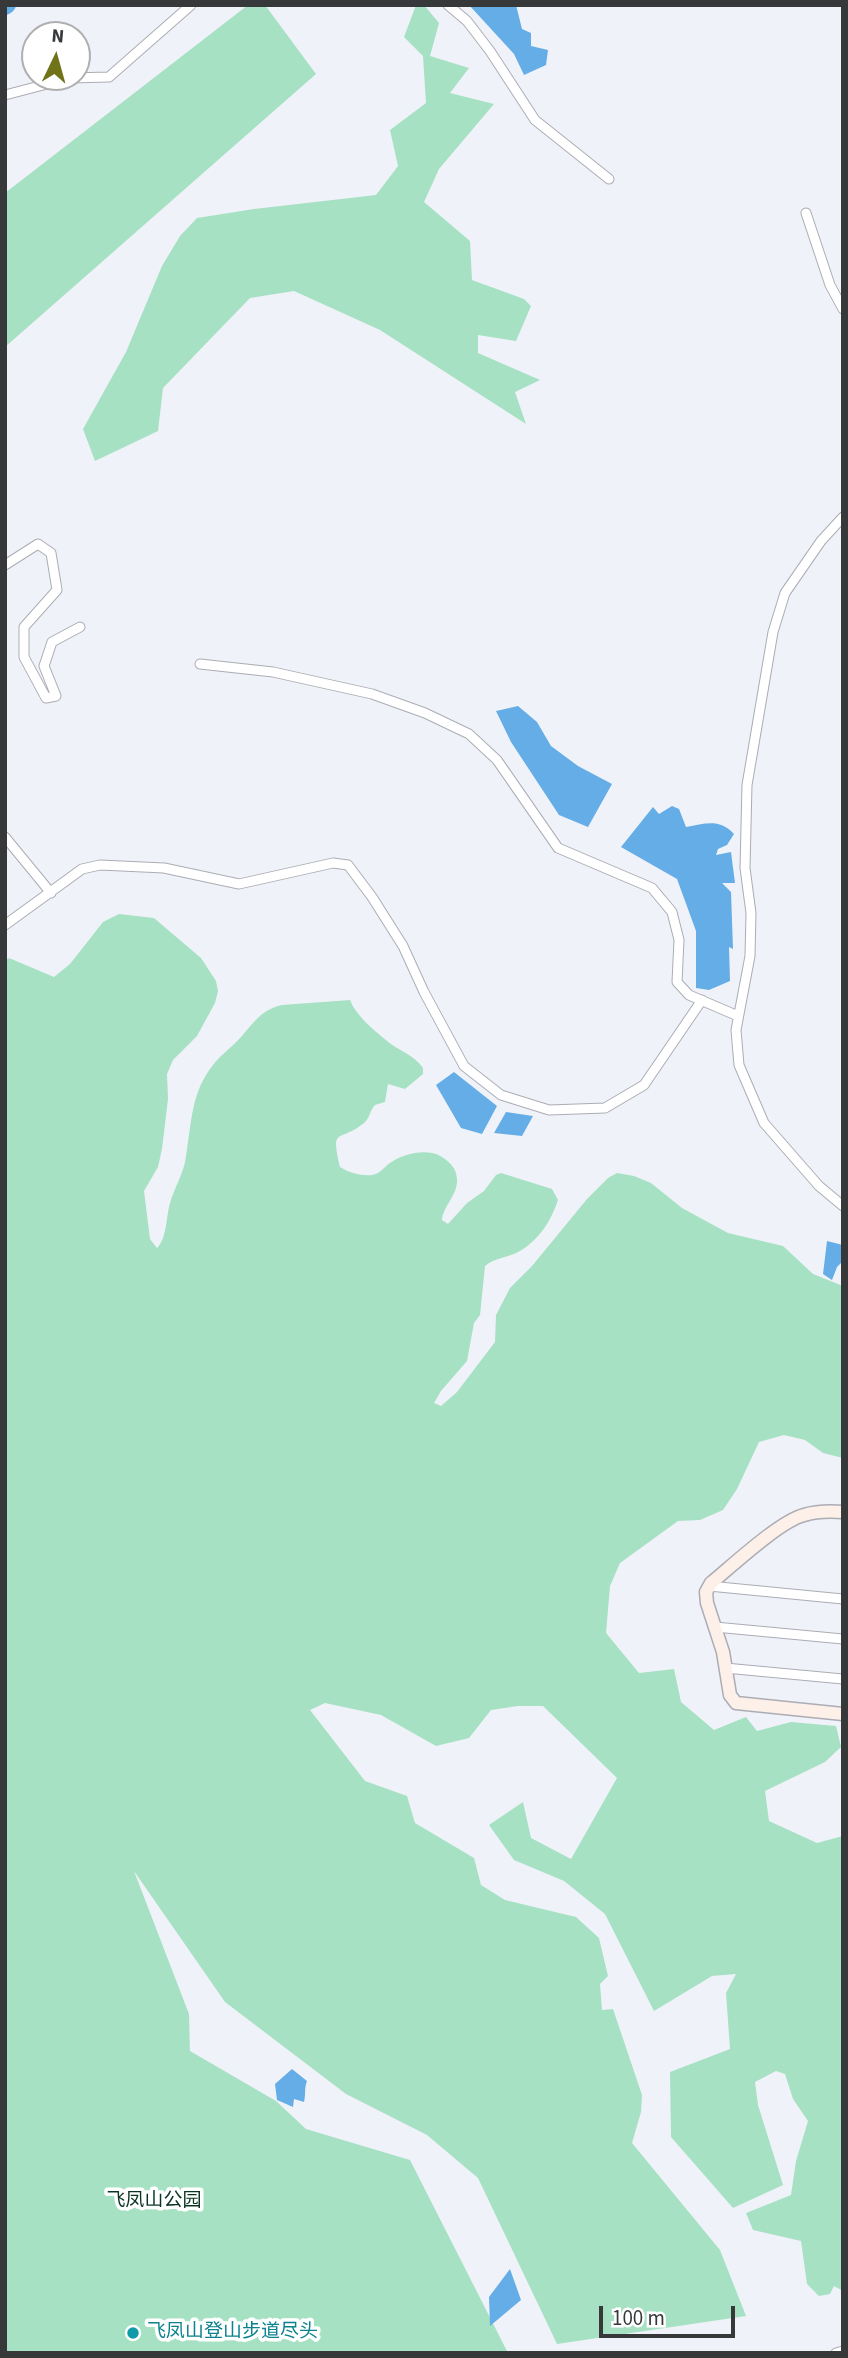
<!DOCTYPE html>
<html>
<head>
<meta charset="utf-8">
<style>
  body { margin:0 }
  #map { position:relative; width:848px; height:2358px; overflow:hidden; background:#f0f2f9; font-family:"Source Sans 3",sans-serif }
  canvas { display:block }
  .frame { position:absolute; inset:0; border:7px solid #37383a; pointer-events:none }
  .north { position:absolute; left:21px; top:21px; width:70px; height:70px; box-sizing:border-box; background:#fff; border:2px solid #afafb0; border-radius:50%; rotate:5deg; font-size:19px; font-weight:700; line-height:28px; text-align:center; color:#37383a }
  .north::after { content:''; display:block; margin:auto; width:24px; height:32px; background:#717319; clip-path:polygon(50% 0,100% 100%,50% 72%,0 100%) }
  .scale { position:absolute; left:599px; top:2306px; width:136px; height:32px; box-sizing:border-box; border:4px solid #37383a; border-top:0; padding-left:9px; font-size:21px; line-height:24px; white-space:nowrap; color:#37383a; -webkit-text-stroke:5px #fff; paint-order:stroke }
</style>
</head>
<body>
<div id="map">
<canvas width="848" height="2358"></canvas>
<div class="frame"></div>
<div class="north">N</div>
<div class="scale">100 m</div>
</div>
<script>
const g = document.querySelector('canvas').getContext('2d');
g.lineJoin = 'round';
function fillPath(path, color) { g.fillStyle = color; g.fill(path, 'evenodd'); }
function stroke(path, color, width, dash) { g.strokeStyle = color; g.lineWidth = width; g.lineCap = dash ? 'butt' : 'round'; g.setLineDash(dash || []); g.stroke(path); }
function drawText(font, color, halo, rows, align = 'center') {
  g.font = font + ' "Source Sans 3","Noto Sans SC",sans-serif'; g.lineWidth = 7; g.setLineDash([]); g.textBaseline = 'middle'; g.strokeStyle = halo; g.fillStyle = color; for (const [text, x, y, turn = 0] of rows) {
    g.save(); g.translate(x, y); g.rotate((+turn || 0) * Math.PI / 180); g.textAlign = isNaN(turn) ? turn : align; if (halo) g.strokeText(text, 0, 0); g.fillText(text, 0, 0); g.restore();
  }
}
fillPath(new Path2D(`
  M248 5H265L316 74 5 347V193Z
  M416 5H424L439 23 430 56 469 68 450 93 494 104 439 169 424 202 470 241 472 280 524 299 531 306 516 341 478 335V353L540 380 515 392 526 424 380 330 294 291 250 298 163 388 158 431 95 461 83 429 126 352 162 266 180 236 197 218 254 209 376 195 398 166 390 130 426 103 423 56 404 37Z
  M119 914 154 918 201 958 216 981 218 991 215 1003 197 1036 173 1060 167 1074 168 1099 162 1149 158 1167 144 1191 150 1239 157 1248C167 1238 166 1217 170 1203 174 1189 182 1176 185 1162 191 1130 190 1096 210 1069 218 1057 231 1048 240 1038 253 1024 260 1010 282 1005L350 1000C356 1016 374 1030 387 1041 399 1051 413 1054 423 1068V1074L405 1089 388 1084 385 1102 375 1105C370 1110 370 1118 364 1123 338 1144 331 1125 340 1167 349 1173 362 1176 372 1175 380 1174 384 1167 390 1163 404 1153 428 1148 442 1157 451 1163 456 1168 457 1179 458 1195 443 1206 442 1220L448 1224 467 1203 484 1191 496 1175 501 1173 552 1189 558 1200C551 1221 539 1240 520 1251 508 1258 496 1257 485 1266L480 1315 474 1323 467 1361 441 1391 434 1403 441 1406 457 1392 495 1342 496 1315 510 1288 532 1266 587 1199 608 1178 617 1173 634 1176 651 1183 682 1208 728 1233 783 1246 813 1274 843 1286V1458L823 1453 805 1440 784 1435 759 1442 737 1489 723 1510 700 1520 678 1521 620 1563 610 1586 606 1633 639 1673 674 1669 681 1702 714 1730 746 1717 757 1731 791 1722 836 1726 841 1747 825 1762 765 1791 769 1821 817 1843 843 1836V2291L834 2286 830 2294 819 2296 807 2284 801 2241 753 2230 746 2213 791 2195 796 2161 808 2121 793 2099 785 2074 776 2071 755 2082 758 2105 783 2185 733 2208 671 2137 670 2072 730 2049 726 1993 736 1974 712 1976 654 2011 605 1914 564 1881 514 1860 489 1825 523 1802 531 1838 571 1859 617 1778 543 1706H518L491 1710 469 1738 436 1746 381 1715 325 1703 310 1710 365 1781 407 1796 415 1823 474 1858 481 1885 505 1900 576 1917 599 1938 608 1976 600 1984 602 2010 613 2009 642 2095 641 2112 632 2143 720 2250 746 2316 557 2344 478 2178 427 2135 346 2094 225 2002 134 1871 189 2014 190 2051 276 2101 306 2129 410 2160 508 2353H5V961L9 958 54 977 70 964 103 922Z`), '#a6e1c3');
fillPath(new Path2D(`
  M469 5H516L522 29 531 33V46L548 50 546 65 524 75 514 54Z
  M518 706 537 722 551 746 578 766 612 784 588 827 559 815 511 742 496 711Z
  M672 806 679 809 686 827C705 824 719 818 734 834L727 845 718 849 716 855 731 852 735 883H722L731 892 733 949 729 947 730 981 709 990 696 988V931L677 879 621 847 653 807 659 814Z
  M454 1072 497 1106 482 1134 461 1128 436 1085Z
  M506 1112 533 1116 522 1136 494 1133Z
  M827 1241 843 1245 842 1262 837 1267 832 1280 823 1274Z
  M292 2069 307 2081C304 2089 306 2094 304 2102L294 2099 293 2107 277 2100 275 2084Z
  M510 2269 521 2300 490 2326 489 2297Z`), '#65ade6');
stroke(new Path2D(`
  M5 7 8 5`), '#65ade6', 16);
const street = new Path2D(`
  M448 5 467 21 490 51 535 120 609 179
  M5 95 70 78 109 77 191 5
  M806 213 830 285 843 309
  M843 517 821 541 785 593 773 632 747 785 745 868 751 913 750 956 736 1030 739 1065 764 1123 819 1186 843 1206
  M5 565 38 544 51 553 57 590 24 627V657L46 698 56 696 44 666 52 642 80 627
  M200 664 273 672 372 694 425 713 469 734 497 760 558 848 652 888 672 912 679 940 677 982 689 995 738 1016
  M5 837 51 893
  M5 925 82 869 100 865 164 868 239 884 333 863 348 865 372 897 403 946 424 992 464 1066 501 1095 549 1110 605 1108 644 1085 702 1000
  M709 1586 843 1599
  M715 1627 843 1639
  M725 1668 843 1679
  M836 2353 843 2351`);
const secondary = new Path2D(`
  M843 1512C830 1511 817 1511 804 1515 780 1521 733 1565 711 1583L706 1592 707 1603 723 1652 730 1695 736 1703 843 1714`);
stroke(street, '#acadb4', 11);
stroke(secondary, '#acadb4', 15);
stroke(street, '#fff', 9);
stroke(secondary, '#fcf0e9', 12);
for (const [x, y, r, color] of [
  [133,2333,7,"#0f9aa8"]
]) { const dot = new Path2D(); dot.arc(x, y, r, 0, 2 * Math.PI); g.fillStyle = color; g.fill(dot); stroke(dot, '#fff', 2.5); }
drawText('19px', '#093423', '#fff', [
  ["飞凤山公园",154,2202]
]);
drawText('19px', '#0d838f', '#fff', [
  ["飞凤山登山步道尽头",147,2333]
], 'left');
</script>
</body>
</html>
